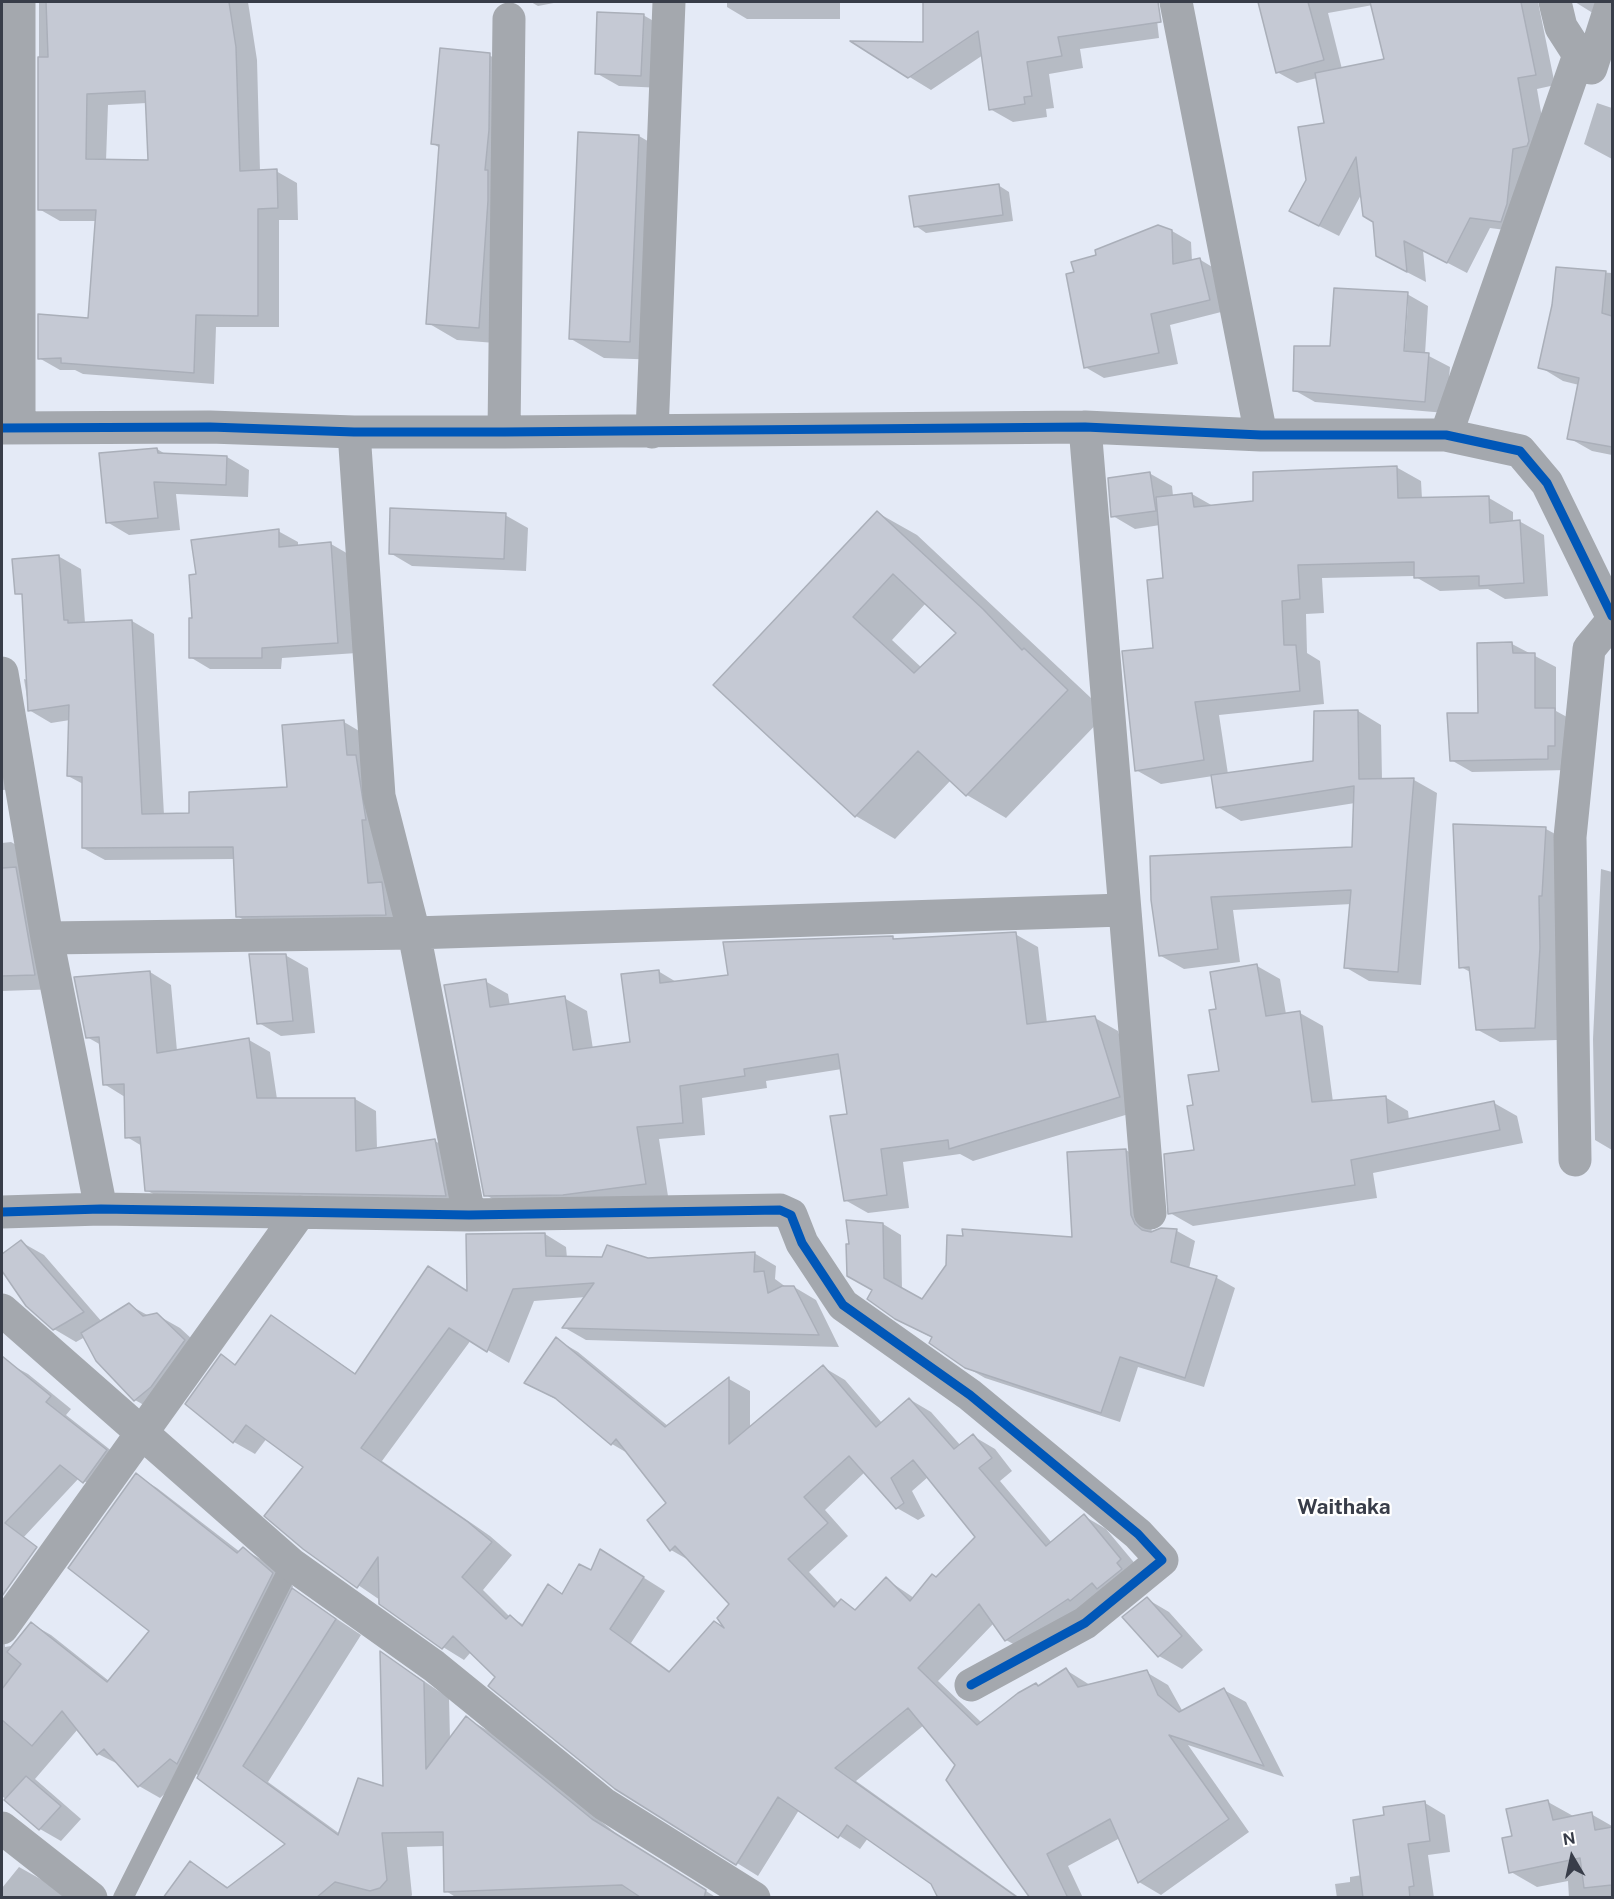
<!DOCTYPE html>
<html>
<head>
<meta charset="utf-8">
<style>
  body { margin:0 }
  #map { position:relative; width:1614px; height:1899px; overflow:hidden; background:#e4eaf6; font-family:"Public Sans",sans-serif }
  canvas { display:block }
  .frame { position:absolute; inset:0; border:3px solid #383d49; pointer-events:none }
  .north { position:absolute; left:1542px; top:1827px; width:60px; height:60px; -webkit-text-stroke:4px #fff; paint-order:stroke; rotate:351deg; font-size:16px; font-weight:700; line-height:24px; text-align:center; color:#383d49 }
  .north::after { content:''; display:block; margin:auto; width:21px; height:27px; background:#383d49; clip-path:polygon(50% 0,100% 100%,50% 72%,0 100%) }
</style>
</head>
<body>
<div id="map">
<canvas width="1614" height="1899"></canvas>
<div class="frame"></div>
<div class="north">N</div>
</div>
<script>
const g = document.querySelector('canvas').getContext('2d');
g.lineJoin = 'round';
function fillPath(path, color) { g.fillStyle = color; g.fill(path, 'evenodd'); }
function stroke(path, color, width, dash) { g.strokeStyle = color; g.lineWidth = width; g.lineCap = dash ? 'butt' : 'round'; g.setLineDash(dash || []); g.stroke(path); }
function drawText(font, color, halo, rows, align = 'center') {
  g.font = font + ' "Public Sans",sans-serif'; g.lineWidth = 4.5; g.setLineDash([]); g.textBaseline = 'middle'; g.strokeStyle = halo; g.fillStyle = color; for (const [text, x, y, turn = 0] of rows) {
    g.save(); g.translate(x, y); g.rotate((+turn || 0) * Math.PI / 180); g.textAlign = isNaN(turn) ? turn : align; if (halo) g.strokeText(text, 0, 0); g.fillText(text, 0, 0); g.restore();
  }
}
fillPath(new Path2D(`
  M2 2H26L21 372H2Z
  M39 2H248L257 60 260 171H276L297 183 298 220H279V327H216L214 384 83 374 75 370H60L39 358 89 319 97 221H60L39 209ZM147 103 150 162 106 161 108 105Z
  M531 2H559L538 6Z
  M727 2H840V19H747L727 7Z
  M924 2H1155L1159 38 1080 49 1083 68 1049 74 1054 108 1046 109 1047 117 1013 122 990 109 983 55 931 90 908 76 925 43Z
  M1259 2H1538L1555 85 1537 89 1548 152 1521 232 1490 228 1467 273 1423 250 1426 282 1397 267 1362 193 1339 236 1311 222 1308 180 1326 124 1317 78 1297 83 1277 72ZM1373 5 1386 60 1342 69 1328 13Z
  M1575 2H1612L1596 15Z
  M643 15 666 28 663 88 619 86 596 73Z
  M489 55 518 72 508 344 457 340 428 323 440 148 432 143Z
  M1597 103 1612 108V159L1584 144Z
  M579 133 639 136 672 155 663 360 604 358 571 339Z
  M998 185 1009 192 1013 221 926 233 916 226Z
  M1172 231 1191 242 1192 261 1199 259 1219 271 1229 310 1170 325 1178 364 1104 378 1085 367 1076 273 1098 256Z
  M1558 269 1612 273V455L1592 451 1569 438 1579 385 1563 381 1540 367 1554 305Z
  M1407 294 1428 306 1425 354 1450 367 1446 413 1315 402 1294 390 1331 347ZM1405 302H1408L1404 359H1401Z
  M157 449 167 455 227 457 249 470 248 497 176 494 180 530 129 535 107 522Z
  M1396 467 1421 481 1422 499 1489 498 1513 512V522L1519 521 1544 535 1548 596 1505 599 1488 589 1440 591 1414 576 1322 578 1324 613 1306 614 1307 653 1320 661 1324 704 1219 715 1228 774 1314 762 1358 711 1381 725 1382 780H1414L1437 793 1421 985 1369 981 1345 967 1352 904 1233 910 1240 962 1184 969 1161 956 1153 899 1354 848 1355 803 1241 821 1218 807 1213 776 1161 784 1136 770 1164 580 1160 525 1135 529 1113 516 1149 473 1172 486 1173 496 1192 494 1213 506 1255 503Z
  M878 513 917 535 1107 713 1006 818 967 795 951 780 895 839 856 816 715 685ZM926 603 958 633 922 668 892 640Z
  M505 515 528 528 526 571 412 566 390 553Z
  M278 531 298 542V547L331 544 350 555 357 653 282 658 281 669H210L190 657 197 576Z
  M58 556 81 569 85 623 132 621 154 634 164 815 190 814 288 789 344 722 366 735 408 927 260 929 237 916 235 859 105 860 83 848V784L68 776 70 720 51 723 29 710 24 679 28 680Z
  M1512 644 1556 667V711L1576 722 1569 770 1472 772 1451 760 1480 715Z
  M2 686 25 789 2 790Z
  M1546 829 1568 841 1557 1040 1500 1042 1478 1030 1472 973 1461 967Z
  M11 842 36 856 60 989 2 991V843Z
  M1601 869 1612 872V1150L1595 1140 1593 1039Z
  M1015 934 1038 947 1047 1023 1095 1018 1118 1031 1142 1110 973 1161 960 1154 903 1162 909 1208 868 1213 845 1200 849 1115 842 1069 766 1081 767 1088 702 1098 705 1135 659 1139 668 1196 508 1208 486 1195 485 981 508 994 510 1006 564 998 587 1011 593 1049 631 1044 658 971 678 983 730 976 892 938 896 940Z
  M285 955 308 968 315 1033 281 1036 259 1023Z
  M1257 966 1280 979 1286 1014 1300 1013 1323 1026 1333 1102 1385 1097 1408 1111 1409 1120 1494 1103 1517 1116 1523 1143 1373 1173 1377 1198 1193 1226 1170 1213 1195 1151V1106L1221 1072 1217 1010Z
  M150 972 171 985 177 1051 249 1040 270 1052 277 1099H355L376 1111 377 1149 435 1141 456 1153 467 1207 168 1202 146 1190 142 1146 127 1137 125 1097 104 1084 101 1045 87 1037Z
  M1126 1150 1144 1161 1152 1233 1161 1230 1177 1231 1195 1241 1189 1269 1217 1278 1235 1288 1204 1387 1138 1367 1120 1422 985 1378 966 1367 933 1338 915 1329 874 1290 883 1224 901 1235 902 1289 923 1301 1073 1239Z
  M545 1234 566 1247 567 1258 648 1259 754 1253 776 1266 775 1279 786 1287H794L816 1300 839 1347 586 1340 565 1328 586 1297 534 1301 509 1363 471 1340 382 1461 490 1536 512 1555 483 1590 510 1617 524 1625 548 1586 563 1594 591 1572 622 1564 665 1591 631 1643 671 1672 729 1632 731 1604 692 1562 671 1550 668 1503 629 1454 612 1444 561 1402 526 1383 556 1339 578 1352 668 1426 729 1379 750 1391V1429L823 1367 845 1380 882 1423 909 1399 931 1412 961 1446 973 1436 995 1449 1012 1471 1000 1481 1052 1543 1084 1516 1106 1529 1142 1572 1028 1652 1006 1640 994 1623 938 1681 982 1723 1036 1684 1040 1687 1066 1670 1090 1685 1146 1672 1168 1685 1183 1712 1224 1690 1246 1702 1284 1777 1188 1745 1249 1832 1161 1895 1139 1882 1120 1838 1068 1866 1083 1898H1032L957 1765 924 1725 856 1781 1020 1898H940L932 1883 868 1838 860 1849 799 1810 758 1876 737 1863 471 1652 464 1660 443 1647 380 1600 304 1548 306 1466 267 1438 255 1454 234 1442 236 1366 272 1317 356 1374 429 1268 469 1292ZM865 1472 897 1508 918 1520 925 1516 912 1491 928 1477 977 1537 914 1598 886 1579 856 1610 841 1601 839 1604 809 1572 848 1536 825 1510Z
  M21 1242 44 1255 102 1322 129 1305 149 1316 157 1315 180 1328 207 1353 158 1413 135 1400 97 1360 85 1337 76 1342 54 1329 27 1305 2 1269V1256Z
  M2 1362H6L28 1374 71 1409 66 1415 127 1463 105 1493 79 1478 22 1539 2 1527Z
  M136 1475 157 1488 240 1552 243 1549 264 1561 293 1586 292 1589 361 1635 268 1782 340 1834 385 1789 382 1653 449 1698 450 1739 466 1718 492 1733 618 1835 717 1898H457L446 1891 445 1846 407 1847 412 1895 410 1898H176L191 1863 229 1888 287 1844 191 1770 160 1798 139 1786 120 1765 98 1754 78 1729 35 1779 81 1819 61 1841 40 1829 2 1796V1598L12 1604 4 1638 5 1647 11 1646 30 1623 51 1635 109 1681 151 1631Z
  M1147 1599 1169 1612 1203 1650 1182 1669 1159 1656 1124 1617Z
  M1548 1802 1575 1817 1591 1814 1612 1826V1898H1569L1568 1881 1537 1887 1511 1872 1513 1837Z
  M1425 1803 1445 1815 1450 1852 1428 1855 1434 1898H1337L1335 1884 1350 1882V1877L1362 1875 1386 1817Z
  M19 1867 44 1881 65 1898H2V1888Z`), '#0003');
const building = new Path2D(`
  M46 2H229L236 47 240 171 277 169 278 208 258 209V316L196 315 194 373 61 363V358L38 359V314L88 318 96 210H38V57H48ZM145 91 148 160 86 159 87 94Z
  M923 2H1158L1161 22 1058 37 1062 56 1027 62 1032 96 1024 97 1025 104 989 110 978 31 908 78 850 41 923 42Z
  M1258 2H1308L1324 60 1276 73Z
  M1370 2H1521L1536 75 1518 78 1529 141 1527 146 1513 149 1507 204 1501 222 1470 218 1447 263 1404 241 1407 272 1376 256 1373 222 1363 216 1356 157 1319 226 1289 211 1306 180 1298 127 1324 123 1315 73 1384 59Z
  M597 12 644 14 641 76 595 74Z
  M440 48 490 53 489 130 485 170H488V201L479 328 426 324 439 145 431 144Z
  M578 132 639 135 630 342 569 339Z
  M999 184 1003 215 914 227 909 196Z
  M1158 225 1172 230 1173 264 1200 258 1210 300 1151 314 1159 353 1084 368 1066 274 1074 272 1071 262 1096 255 1095 250Z
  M1556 267 1606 271 1602 313 1612 316V447L1567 439 1579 378 1538 368 1552 305Z
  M1334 288 1408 292 1404 351 1429 353 1425 402 1293 391 1294 346H1330Z
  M157 448 158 453 227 456 226 485 154 482 158 518 106 523 99 453Z
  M1397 466 1398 498 1489 496 1490 523 1520 520 1524 583 1479 586V576L1414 578V562L1298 565 1300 599 1282 601 1284 645H1296L1300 691 1195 702 1204 760 1135 771 1122 651 1153 648 1147 580 1163 578 1156 497 1192 493 1194 507 1253 501V472Z
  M1150 472 1156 511 1111 517 1108 478Z
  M390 508 506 513 504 559 389 554Z
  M877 511 983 609 1022 650 1024 648 1068 690 966 796 918 751 855 817 713 685ZM893 574 956 633 914 673 853 617Z
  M279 529V547L331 542 338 643 262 648V658H189V618H192L189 575 196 574 191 540Z
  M59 555 64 620H68V623L132 620 142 814 189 813V792L287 787 282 725 344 720 347 755H356L366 820H362L368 883 382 882 386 915 236 917 233 847 82 848V777L67 776 69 705 28 711 22 594H15L12 559Z
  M1512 642 1513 653H1535V708H1555V746H1548V759L1450 761 1447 713H1478L1477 643Z
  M1358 710 1359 779 1414 778 1398 972 1344 968 1351 890 1211 897 1218 949 1159 956 1151 900 1150 856 1352 847 1354 786 1216 808 1211 775 1313 761 1314 711Z
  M1453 824 1546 827 1542 896H1539L1540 948 1535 1028 1476 1030 1469 967 1459 968Z
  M16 867 35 975 2 976V868Z
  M1016 932 1027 1024 1095 1016 1120 1097 949 1149 948 1140 881 1149 887 1195 844 1201 830 1116 847 1114 838 1054 744 1069 745 1076 680 1086 683 1123 637 1127 646 1184 563 1195 484 1196 444 985 486 979 490 1007 565 996 573 1050 630 1042 621 974 659 970 660 983 728 975 723 942 893 936V939Z
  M249 954H286L293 1021 257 1024Z
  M1257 964 1266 1016 1300 1011 1312 1102 1386 1096 1388 1123 1494 1101 1500 1130 1351 1160 1355 1185 1168 1214 1164 1154 1194 1150 1187 1106 1193 1105 1188 1075 1219 1071 1209 1010 1216 1009 1210 972Z
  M150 971 157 1053 249 1038 257 1098H355L356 1151 435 1139 446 1196 145 1191 140 1137 125 1138 124 1084 103 1085 99 1037 86 1038 74 977Z
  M1126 1149 1131 1215 1135 1224 1142 1230 1151 1232 1161 1228 1177 1229 1171 1262 1217 1276 1185 1378 1120 1357 1101 1413 965 1368 929 1343 932 1337 895 1319 867 1299 872 1290 847 1276 846 1244H849L846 1220 883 1223 884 1278 922 1299 946 1265 947 1235 963 1236 962 1229 1072 1237 1067 1152Z
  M545 1233 546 1256 602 1257 607 1245 648 1258 755 1252 754 1272 764 1271 768 1293 782 1286H794L819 1335 562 1328 594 1283 513 1289 487 1352 449 1328 361 1448 468 1522 492 1542 462 1577 506 1619 510 1615 522 1626 548 1584 562 1594 579 1564 591 1570 600 1549 644 1577 610 1629 669 1672 714 1621 724 1628 717 1618 729 1604 675 1546 670 1551 647 1520 666 1503 616 1439 611 1445 555 1398 524 1383 556 1337 665 1427 729 1377V1444L823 1365 876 1427 909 1398 954 1449 973 1434 992 1458 979 1468 1046 1546 1084 1514 1121 1559 1117 1563 1122 1569 1097 1589 1092 1583 1070 1601 1068 1599 1005 1641 979 1604 918 1668 977 1725 1018 1693 1036 1683 1038 1686 1066 1668 1078 1687 1147 1670 1158 1695 1179 1712 1224 1688 1264 1766 1169 1735 1229 1819 1138 1883 1110 1819 1047 1854 1068 1898H1030L946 1780 955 1765 908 1708 835 1768 1018 1898H938L931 1884 847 1825 838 1838 778 1797 736 1865 615 1789 488 1686 495 1677 453 1636 442 1649 379 1604 378 1557 357 1588 303 1549 264 1516 303 1467 246 1425 233 1443 185 1404 221 1354 235 1365 271 1315 355 1374 428 1266 467 1291 466 1234ZM849 1456 896 1509 904 1503 891 1478 913 1460 975 1537 936 1577 932 1574 910 1601 886 1577 855 1610 841 1599 834 1607 788 1559 828 1523 804 1497Z
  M21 1240 84 1312 53 1330 26 1306 2 1271V1254Z
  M129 1303 143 1316 157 1313 185 1340 151 1387 134 1401 96 1361 81 1333Z
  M2 1356 51 1396 46 1402 107 1450 83 1483 60 1465 5 1523 37 1547 2 1596Z
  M136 1473 237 1553 243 1547 273 1573 177 1764 170 1759 138 1787 104 1749 97 1755 62 1711 32 1746 2 1720V1689L21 1664 7 1652 31 1622 107 1682 149 1631 68 1568Z
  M292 1588 336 1619 243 1766 338 1835 358 1778 383 1786 380 1651 424 1682 426 1769 466 1716 592 1819 706 1890 704 1898 640 1897 622 1885 444 1892 443 1832 382 1833 387 1880 380 1888 370 1891 335 1882 316 1898H163L190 1861 227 1888 285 1844 197 1778Z
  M1147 1597 1182 1636 1158 1657 1122 1617Z
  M26 1776 61 1806 39 1830 4 1800Z
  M1548 1800 1553 1820 1592 1812 1595 1830 1612 1827V1885L1584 1888 1580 1858 1509 1873 1502 1838 1512 1836 1506 1809Z
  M1425 1801 1430 1841 1408 1844 1414 1886 1409 1887 1410 1898H1363L1353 1820 1384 1815 1383 1807Z`);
fillPath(building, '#c5c9d4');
stroke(building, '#aaafb9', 1.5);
stroke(new Path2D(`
  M123 1898 291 1564`), '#a4a8ae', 20);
stroke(new Path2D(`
  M1176 2 1261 435
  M1591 68 1612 2
  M19 427V2
  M1085 427 1150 1213
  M2 428 210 427 354 432H504L1085 427 1261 435H1446L1520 451 1547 483 1612 616
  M354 432 379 796 414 933 469 1215
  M504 432 509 19
  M652 432 669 2
  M1446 435 1579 55 1561 27 1555 2
  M2 673 47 938 414 933 1123 910
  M47 938 101 1209
  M1575 1160 1570 837 1589 649 1612 621
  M2 1212 101 1209 469 1215 780 1210 791 1215 802 1243 843 1305 970 1395 1138 1534 1162 1560 1085 1623 971 1685
  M2 1310 291 1564 434 1666 604 1804 754 1898
  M2 1628 300 1212
  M2 1828 91 1898`), '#a4a8ae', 33);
stroke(new Path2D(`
  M2 428 210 427 354 432H504L1085 427 1261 435H1446L1520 451 1547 483 1612 616
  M2 1212 101 1209 469 1215 780 1210 791 1215 802 1243 843 1305 970 1395 1138 1534 1162 1560 1085 1623 971 1685`), '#0057b8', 9);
drawText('bold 21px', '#383d49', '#fff', [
  ["Waithaka",1344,1508]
]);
</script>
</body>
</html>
